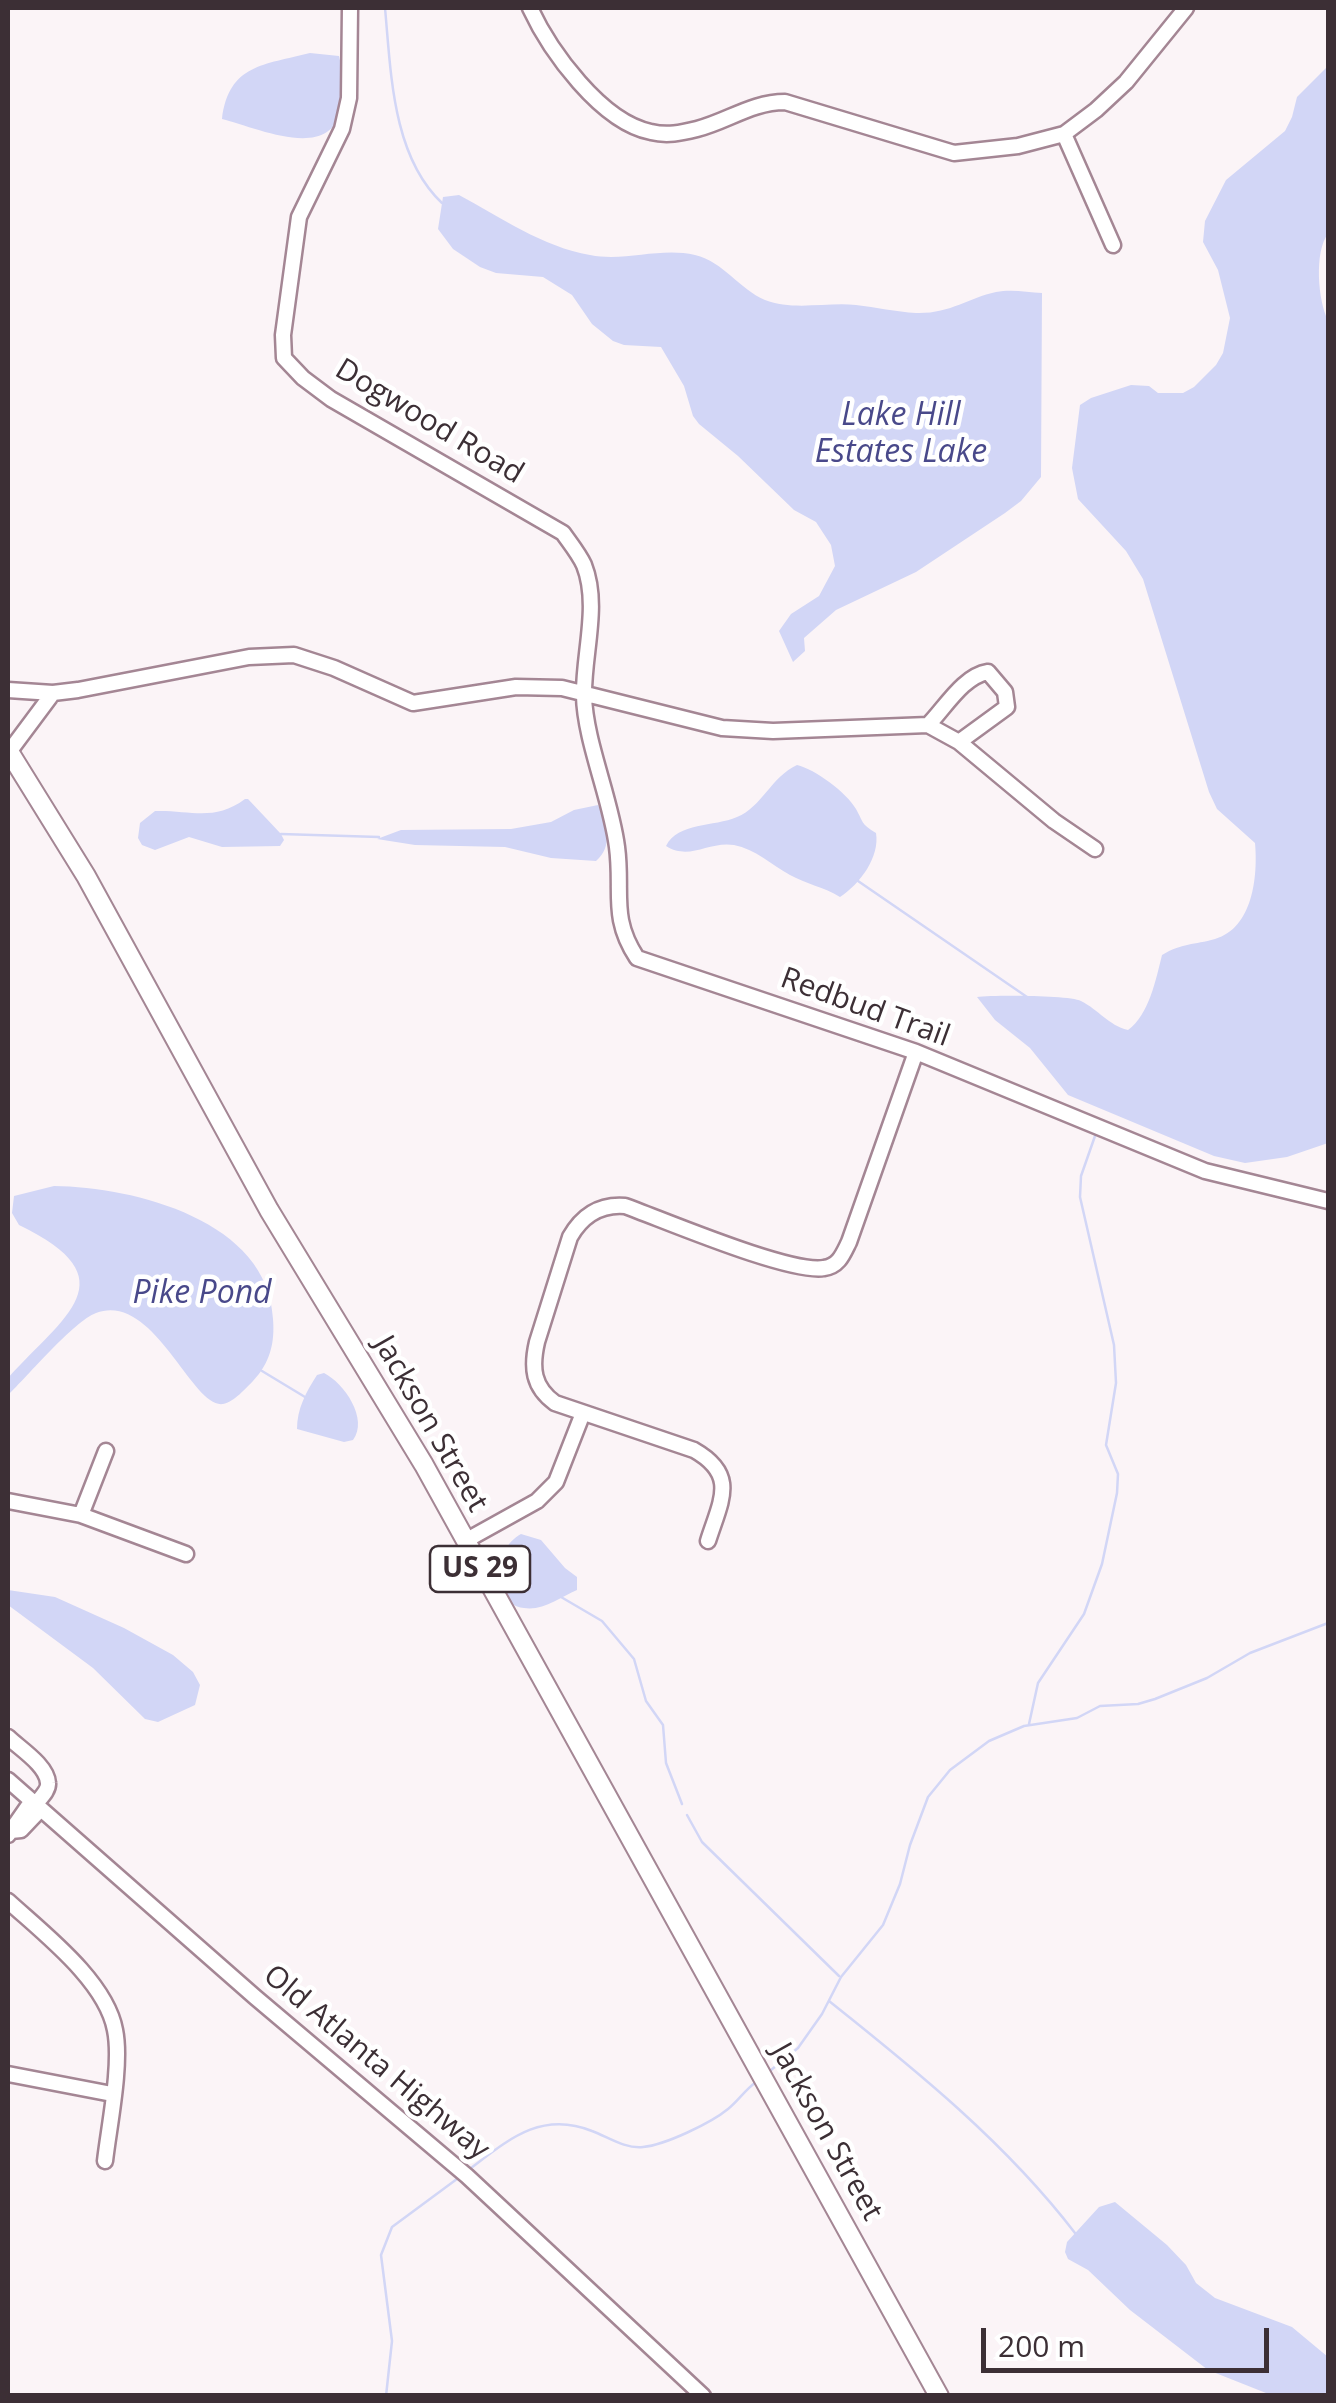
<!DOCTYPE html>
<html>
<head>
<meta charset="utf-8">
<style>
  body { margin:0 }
  #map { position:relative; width:1336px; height:2403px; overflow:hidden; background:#fbf4f7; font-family:"Open Sans",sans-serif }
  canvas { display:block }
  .frame { position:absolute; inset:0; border:10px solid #3c2f35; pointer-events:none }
  .scale { position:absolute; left:981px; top:2328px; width:288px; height:45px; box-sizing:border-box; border:5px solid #3c2f35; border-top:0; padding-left:12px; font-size:30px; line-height:35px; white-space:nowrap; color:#3c2f35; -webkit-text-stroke:8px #fff; paint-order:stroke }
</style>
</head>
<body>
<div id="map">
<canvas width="1336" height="2403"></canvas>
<div class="frame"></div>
<div class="scale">200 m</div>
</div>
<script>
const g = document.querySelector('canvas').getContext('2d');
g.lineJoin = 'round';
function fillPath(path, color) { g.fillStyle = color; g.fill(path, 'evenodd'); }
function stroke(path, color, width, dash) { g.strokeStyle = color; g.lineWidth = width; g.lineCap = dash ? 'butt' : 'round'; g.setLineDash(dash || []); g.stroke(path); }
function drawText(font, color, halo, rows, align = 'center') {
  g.font = font + ' "Open Sans",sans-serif'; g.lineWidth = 9; g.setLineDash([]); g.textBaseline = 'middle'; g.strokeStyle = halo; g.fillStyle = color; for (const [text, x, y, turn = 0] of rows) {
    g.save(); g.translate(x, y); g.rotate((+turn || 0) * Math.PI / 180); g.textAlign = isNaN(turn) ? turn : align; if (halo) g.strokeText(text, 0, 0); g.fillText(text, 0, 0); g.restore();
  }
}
fillPath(new Path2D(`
  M310 53 339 56C344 77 345 90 340 111 329 162 255 127 222 119 229 64 264 65 310 53Z
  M1328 66V234C1314 251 1318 302 1328 320V1143L1287 1157 1245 1163 1214 1156 1068 1095 1030 1048 995 1020 977 997C993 995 1069 995 1081 1001 1099 1010 1108 1025 1128 1030 1149 1015 1156 979 1162 955 1182 943 1194 945 1215 939 1253 928 1258 876 1255 843L1217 809 1209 792 1143 579 1126 551 1078 499 1072 468 1080 405 1091 398 1131 385 1149 386 1158 393H1183L1194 387 1216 365 1223 353 1230 318 1218 270 1203 242 1205 221 1226 180 1285 131 1292 117 1297 97Z
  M459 195C500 217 543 247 590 255 625 262 660 247 695 255 724 262 739 289 765 300 793 311 827 302 856 305 876 307 896 312 916 313 950 314 968 298 996 292 1011 289 1027 292 1042 293L1041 477 1021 501 1005 513 916 572 836 610 804 638 805 651 793 662 779 631 791 614 819 596 835 566 831 545 816 522 794 510 738 456 699 424 693 416 684 386 661 347 624 345 613 341 592 324 572 295 543 277 496 273 480 267 453 249 438 229 443 197Z
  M797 765C815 769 847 793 856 809 864 823 860 823 876 833 880 857 860 884 840 897 824 887 806 884 790 875 772 865 755 849 734 845 708 841 690 861 666 846 678 822 714 827 737 817 762 807 771 777 797 765Z
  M245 799H248L281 834 284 840 280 846 222 847 189 837 155 850 142 845 138 838 140 823 155 811C191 810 214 822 245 799Z
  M598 805C608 823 613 847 596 861L551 858 505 847 415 845 377 839 401 830 511 829 551 822 574 810Z
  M54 1186C135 1187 269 1221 273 1319 275 1343 270 1363 253 1381 246 1388 234 1402 223 1404 192 1409 154 1291 96 1313 74 1321 27 1377 8 1395V1378C64 1316 131 1279 19 1225L12 1213 14 1196Z
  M324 1373C344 1383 369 1419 353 1440L344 1442 297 1429C297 1409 306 1392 317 1375Z
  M521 1534 541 1540 565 1568 577 1577V1590C561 1597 543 1611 524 1608 486 1603 493 1549 521 1534Z
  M8 1590 55 1597 124 1628 173 1655 193 1672 200 1685 195 1705 158 1722 145 1719 93 1668 8 1605Z
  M1115 2202 1167 2245 1186 2265 1196 2283 1215 2298 1292 2327 1328 2357V2395H1271L1208 2370 1130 2310 1088 2270 1068 2259 1065 2252 1067 2242 1099 2207Z`), '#d2d6f6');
stroke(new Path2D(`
  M385 8C391 72 392 156 442 203
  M281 834 379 837
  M858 881 1027 997
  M262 1371 305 1397
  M561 1597 602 1621 634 1659 646 1701 663 1725 666 1763 682 1804
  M1029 1724 1038 1683 1084 1614 1102 1564 1117 1493 1118 1474 1106 1445 1116 1383 1114 1345 1080 1197 1081 1176 1095 1136
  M687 1815 702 1842 839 1976
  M829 2001C917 2071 1006 2143 1075 2233
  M771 2070 798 2048 822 2014 841 1977 883 1925 900 1884 910 1845 928 1797 950 1770 989 1741 1024 1726 1077 1718 1100 1706 1138 1704 1155 1699 1207 1678 1250 1653 1328 1623
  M467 2171C507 2141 540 2110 592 2131 608 2137 625 2149 643 2147 665 2145 711 2123 728 2109 738 2101 745 2090 756 2082
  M386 2396 392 2341 381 2255 392 2227 461 2176`), '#d2d6f6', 2.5);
const minor = new Path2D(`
  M350 8 349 98 342 129 299 217 283 335 284 358 303 378 331 399 563 533C570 543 579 554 584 565 600 605 583 655 584 696 585 741 611 799 617 847 623 892 610 917 637 958L916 1052 1205 1171 1328 1201
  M530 8C550 51 601 122 651 132 667 136 681 133 697 129 728 121 752 102 785 102L954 153 1018 146 1064 134 1096 110 1126 82 1186 8
  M1064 134 1113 245
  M8 690 53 693 78 690 249 657 294 655 334 668 413 703 516 687 562 688 722 728 773 731 928 725 959 742 1054 821 1095 849
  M928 725C945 708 963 676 988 672L1005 692 1007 707 959 742
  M9 752 53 693
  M8 1501 81 1515 186 1554
  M81 1515 106 1451
  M465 1541 537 1501 556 1482 583 1413
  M708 1541C721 1500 738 1475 694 1450L555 1403C533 1387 531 1368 537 1342L570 1237C582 1216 600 1204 625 1206 664 1220 790 1274 824 1268 839 1266 843 1254 849 1242L916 1052
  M8 1737C19 1748 47 1765 48 1783 49 1791 39 1799 35 1805
  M8 1780 255 1997 467 2176 703 2396
  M11 1831 21 1830 40 1810
  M8 1835 31 1802
  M8 1901C43 1933 106 1981 115 2030 122 2064 109 2126 105 2161
  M8 2074 112 2094`);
const major = new Path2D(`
  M8 750 86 876 269 1210 424 1465 939 2396`);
stroke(minor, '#a48694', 19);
stroke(major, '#a48694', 22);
stroke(minor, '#fff', 14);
stroke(major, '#fff', 18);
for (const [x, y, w] of [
  [480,1569,100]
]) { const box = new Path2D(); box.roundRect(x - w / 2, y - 23, w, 46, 8); g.fillStyle = '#fff'; g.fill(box); stroke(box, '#3c2f35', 2.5); }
drawText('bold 28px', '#3c2f35', null, [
  ["US 29",480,1569]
]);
drawText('30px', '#3c2f35', '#fff', [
  ["Dogwood Road",429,422,31],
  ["Redbud Trail",865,1008,20],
  ["Jackson Street",430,1424,60],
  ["Old Atlanta Highway",376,2063,40],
  ["Jackson Street",826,2132,61]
]);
drawText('italic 32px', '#49498a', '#fff', [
  ["Lake Hill",901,416],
  ["Estates Lake",901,453],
  ["Pike Pond",202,1294]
]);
</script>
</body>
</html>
